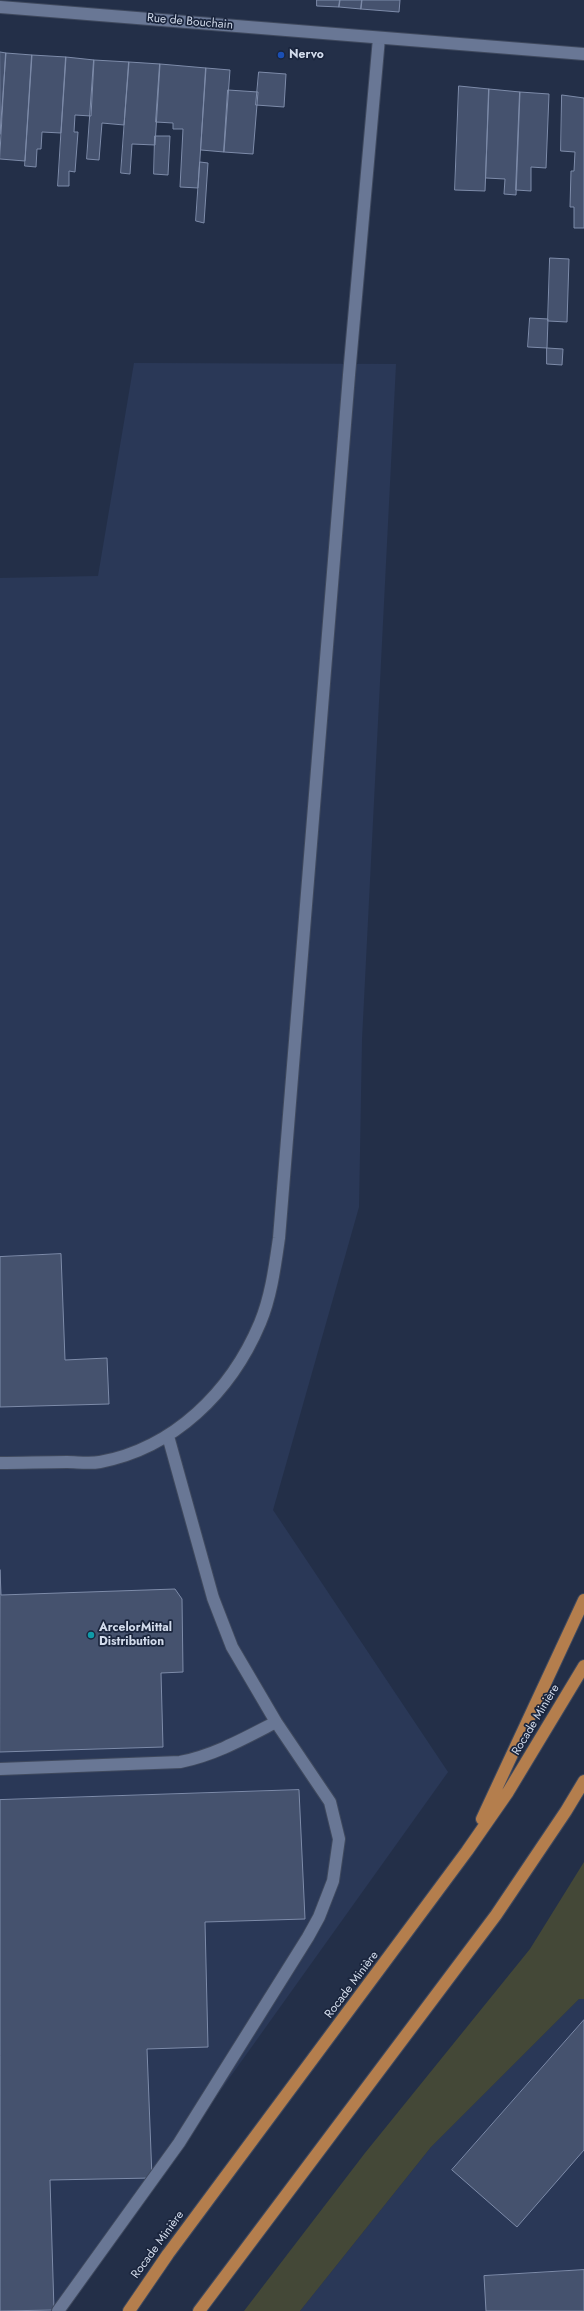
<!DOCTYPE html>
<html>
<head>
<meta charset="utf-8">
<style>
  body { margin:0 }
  canvas { display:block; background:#232f48 }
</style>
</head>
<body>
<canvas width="584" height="2311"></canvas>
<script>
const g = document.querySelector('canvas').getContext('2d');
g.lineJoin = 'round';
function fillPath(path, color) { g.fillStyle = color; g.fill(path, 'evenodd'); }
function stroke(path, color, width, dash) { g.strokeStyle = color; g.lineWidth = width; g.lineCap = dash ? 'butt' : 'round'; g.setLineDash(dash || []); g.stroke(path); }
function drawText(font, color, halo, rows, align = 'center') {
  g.font = font + ' Jost,sans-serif'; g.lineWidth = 3.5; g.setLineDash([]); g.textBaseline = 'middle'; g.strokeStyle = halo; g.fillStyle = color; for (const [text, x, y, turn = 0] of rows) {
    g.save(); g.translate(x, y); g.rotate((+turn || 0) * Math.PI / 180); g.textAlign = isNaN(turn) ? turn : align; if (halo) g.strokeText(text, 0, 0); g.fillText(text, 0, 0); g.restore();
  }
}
fillPath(new Path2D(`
  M134 363 396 364 362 1039 359 1207 273 1510 448 1772 63 2311H0V578L98 576Z
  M579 1999H584V2311H300L431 2147Z`), '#2a3857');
fillPath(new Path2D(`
  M584 1862V1999H579L431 2147 300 2311H244L365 2153 530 1949Z`), '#444837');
const building = new Path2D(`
  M317 0H340L339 7 317 6Z
  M340 0H362L361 9 339 7Z
  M362 0H400L399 12 361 9Z
  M0 52 6 53 0 134Z
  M6 53 32 55 25 161 0 159Z
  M32 55 66 57 61 133 42 132 41 149H37L36 167 25 166Z
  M66 57 94 60 91 116 75 115 74 132H78L75 172 69 171V186H58Z
  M94 60 129 62 124 125 102 123 99 160 87 159Z
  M129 62 160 64 155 145 132 144 130 174 121 173Z
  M160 64 206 68 198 188 180 187 183 129H173V123L156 122Z
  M206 68 230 70 224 152 201 150Z
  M259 72 286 74 284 107 256 105Z
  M459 86 489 89 485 191 455 190Z
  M489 89 520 92 516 195 504 194 505 179 486 178Z
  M228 90 258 92 253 154 224 152Z
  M520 92 549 94 546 168 531 167V191L516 190Z
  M562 95 584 98V228H574V207H570L571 171H574L575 152 561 151Z
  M155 136H170L168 175 154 174Z
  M200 162 208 163 204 223 196 221Z
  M550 258 569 259 567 322 548 321Z
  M530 318 548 319 547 348 528 347Z
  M547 348 563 349 562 365 547 364Z
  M61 1254 65 1360 107 1358 109 1404 0 1407V1257Z
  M0 1570 1 1595 175 1589 182 1599 183 1672 161 1673 163 1747 0 1752Z
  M299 1790 305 1919 205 1922 208 2047 147 2049 152 2178 50 2180 54 2310 0 2311V1800Z
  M584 2020V2150L517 2227 452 2170Z
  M584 2270V2311H486L484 2276Z`);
fillPath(building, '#45526e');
stroke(building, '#7d8ba9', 1);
const lane = new Path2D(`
  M0 1463C22 1463 44 1462 67 1462 77 1462 89 1464 100 1462 174 1448 231 1392 260 1323 271 1297 275 1266 279 1238L349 375 379 38
  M0 1769 180 1762C215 1755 245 1738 276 1722
  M58 2311 179 2143 308 1937 319 1917 333 1881 339 1839 330 1802 276 1722 232 1647 213 1598 168 1436`);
const secondary = new Path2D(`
  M0 7 584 54`);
const highway = new Path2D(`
  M482 1819 584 1600
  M129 2311 168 2254 467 1851 508 1792 584 1666
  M199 2311 496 1915 566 1811 584 1781`);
stroke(lane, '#3f495e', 14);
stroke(secondary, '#3f495e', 14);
stroke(highway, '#3f495e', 14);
stroke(lane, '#697795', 12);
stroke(secondary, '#697795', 12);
stroke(highway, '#b47e4d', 12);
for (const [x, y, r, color] of [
  [281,55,4,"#1a4fb4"],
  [91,1635,4,"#0f9aa8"]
]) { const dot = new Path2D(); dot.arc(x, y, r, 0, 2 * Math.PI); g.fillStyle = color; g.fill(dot); stroke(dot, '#1a253d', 1.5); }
drawText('12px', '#d2dbeb', '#1a253d', [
  ["Rue de Bouchain",190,22,5],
  ["Rocade Minière",536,1720,-59],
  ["Rocade Minière",352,1985,-53],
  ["Rocade Minière",158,2245,-54]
]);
drawText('bold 12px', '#d2dbeb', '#1a253d', [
  ["Nervo",289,55],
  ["ArcelorMittal",99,1628],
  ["Distribution",99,1642]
], 'left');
</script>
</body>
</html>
